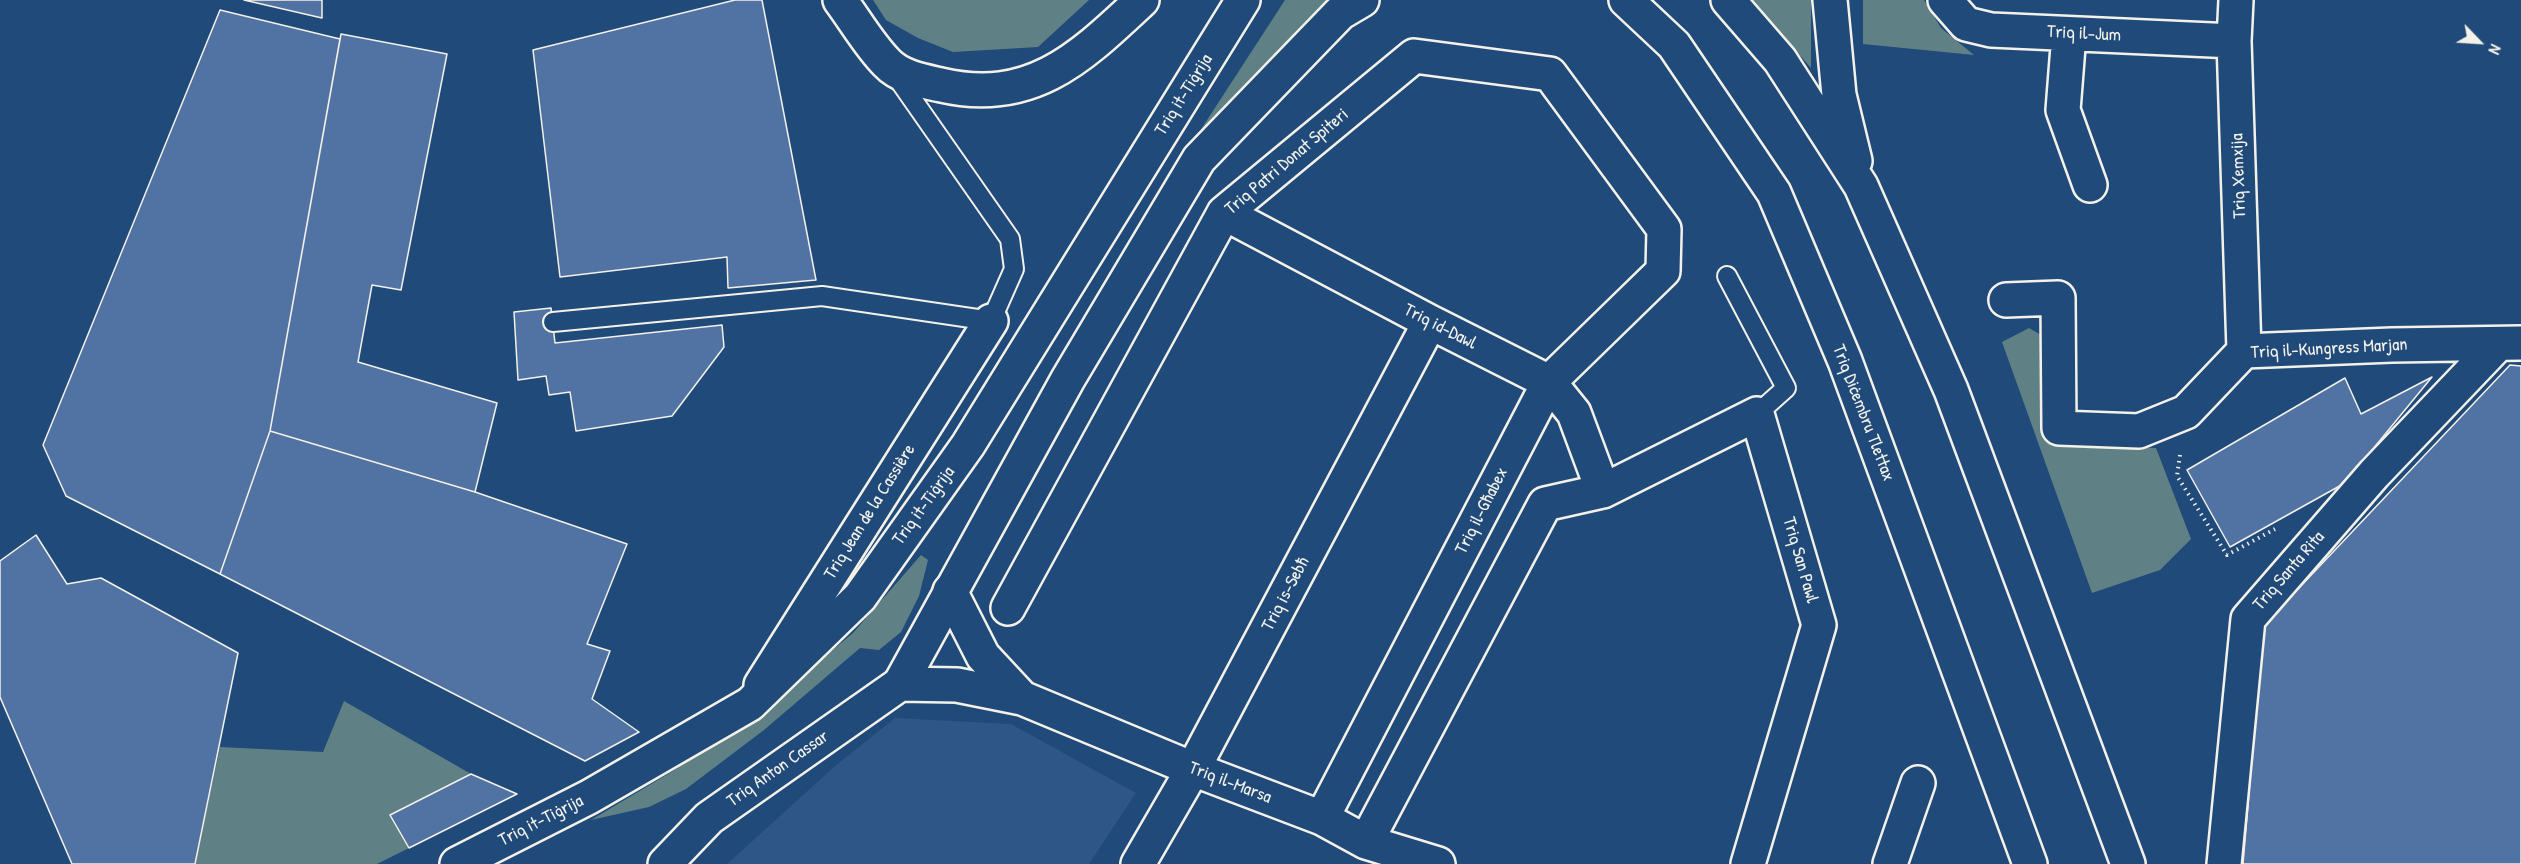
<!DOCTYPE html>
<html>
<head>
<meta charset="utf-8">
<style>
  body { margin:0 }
  #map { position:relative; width:2521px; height:864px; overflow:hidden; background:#1f4a7a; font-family:"Patrick Hand",sans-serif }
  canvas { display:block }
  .north { position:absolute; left:2449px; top:12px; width:60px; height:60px; -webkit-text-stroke:4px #1f4a7a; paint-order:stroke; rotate:115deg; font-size:16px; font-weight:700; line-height:24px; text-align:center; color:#f4f1e8 }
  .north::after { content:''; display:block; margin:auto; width:21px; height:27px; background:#f4f1e8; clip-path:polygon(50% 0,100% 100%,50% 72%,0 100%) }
</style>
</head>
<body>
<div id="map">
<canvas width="2521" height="864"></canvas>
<div class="north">N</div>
</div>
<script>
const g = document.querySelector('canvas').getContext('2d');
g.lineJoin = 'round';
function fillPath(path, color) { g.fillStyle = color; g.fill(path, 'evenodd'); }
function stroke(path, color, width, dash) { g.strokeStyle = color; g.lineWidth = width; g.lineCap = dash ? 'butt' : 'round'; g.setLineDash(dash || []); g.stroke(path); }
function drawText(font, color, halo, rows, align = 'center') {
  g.font = font + ' "Patrick Hand",sans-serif'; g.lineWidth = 5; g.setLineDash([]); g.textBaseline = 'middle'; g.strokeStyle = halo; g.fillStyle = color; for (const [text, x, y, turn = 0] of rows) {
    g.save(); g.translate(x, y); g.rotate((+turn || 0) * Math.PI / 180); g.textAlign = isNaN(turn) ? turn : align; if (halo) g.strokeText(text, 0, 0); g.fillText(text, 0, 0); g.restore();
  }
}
fillPath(new Path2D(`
  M895 718 1011 724 1136 793 1089 864H727L835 766Z`), '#2e5686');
fillPath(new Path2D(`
  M873 0H1089L1038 47 953 52 918 38 886 20Z
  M1285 0H1335L1198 134Z
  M1751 0H1811V68Z
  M1863 0H1924L1941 28 1974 55 1863 44Z
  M2029 328 2048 339 2044 407 2055 444 2156 448 2191 539 2160 570 2092 593 2002 342Z
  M921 555 928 560 919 596 901 632 879 650 860 648 764 730 686 789 649 807 591 820 673 771 750 719 853 633Z
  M344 701 471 774 391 816 409 848 377 864H195L220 747 323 752Z`), '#5f8185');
const building = new Path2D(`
  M244 0H322V18Z
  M735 0H762L816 280 728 288 727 257 560 277 533 50Z
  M220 10 340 39 270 431 220 574 66 496 43 445Z
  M341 34 447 54 401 290 372 285 358 362 497 403 475 492 270 431Z
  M551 308 555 343 722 325 724 347 672 416 576 431 570 392 549 395 546 376 518 380 514 312Z
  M2510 365 2521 366V864H2243L2263 626Z
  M2432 377 2345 483 2230 547 2187 470 2345 378 2361 414Z
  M270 431 475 492 627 544 587 644 610 651 592 699 639 732 585 761 220 574Z
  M36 535 67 584 101 578 238 653 195 864H72L0 697V561Z
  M471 774 517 794 409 848 390 815Z`);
fillPath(building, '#5173a3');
stroke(building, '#f4f1e8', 1.5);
const lane = new Path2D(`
  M1727 276 1786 388 1757 414
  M553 322 822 296 991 321 1014 269 1010 239 894 73`);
const street = new Path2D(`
  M1945 0 1966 24 1991 30 2234 41
  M2236 0 2234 41 2244 351
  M2069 34 2063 110 2090 185
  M1224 213 1430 322 1549 382 1574 413 1603 491
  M2006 300 2058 298 2059 428 2139 431 2186 412 2244 351 2392 345 2521 343
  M950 591 983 656 1022 698
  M1008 608 1224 213 1414 56 1550 74 1664 229 1663 271 1549 382 1322 818
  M761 685 991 321
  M1366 842 1545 504 1603 491 1757 414 1819 625 1748 864
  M665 864 709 818 900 684 957 685 1022 698 1193 769 1322 818 1366 842 1438 864
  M1138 864 1193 769 1430 322
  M1890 864 1918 783
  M2224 864 2248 619 2374 474 2498 344`);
const highway = new Path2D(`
  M840 0C855 20 869 45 887 63 900 77 923 81 941 85 1032 106 1081 57 1142 0
  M1626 0 1674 45 1774 193 1845 361 2030 864
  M1728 0 1780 60 1861 186 1951 390 2128 864
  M1830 0 1839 95 1855 161
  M900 684 1068 379 1199 159 1340 13 1362 0
  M457 864 589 797 750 704 860 597 968 445 1243 0`);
stroke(lane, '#f4f1e8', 22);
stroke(street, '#f4f1e8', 38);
stroke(highway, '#f4f1e8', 38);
stroke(new Path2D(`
  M2180 455 2177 476 2227 555 2275 529`), '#f4f1e8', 4, [1.5, 4.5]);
stroke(lane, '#1f4a7a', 18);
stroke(street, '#1f4a7a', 33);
stroke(highway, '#1f4a7a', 33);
drawText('18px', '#f4f1e8', '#1f4a7a', [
  ["Triq il-Jum",2084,34,3],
  ["Triq it-Tiġrija",1184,95,-58],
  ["Triq Patri Donat Spiteri",1287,162,-40],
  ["Triq Xemxija",2239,176,-92],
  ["Triq id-Dawl",1440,327,27],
  ["Triq il-Kungress Marjan",2329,349,-3],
  ["Triq Diċembru Tlettax",1863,413,69],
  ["Triq it-Tiġrija",924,506,-54],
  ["Triq il-Għabex",1482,511,-63],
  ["Triq Jean de la Cassière",870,512,-58],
  ["Triq San Pawl",1800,560,74],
  ["Triq Santa Rita",2289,571,-49],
  ["Triq is-Sebħ",1286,594,-62],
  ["Triq Anton Cassar",778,769,-35],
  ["Triq il-Marsa",1230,783,21],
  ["Triq it-Tiġrija",541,821,-27]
]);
</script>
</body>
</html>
